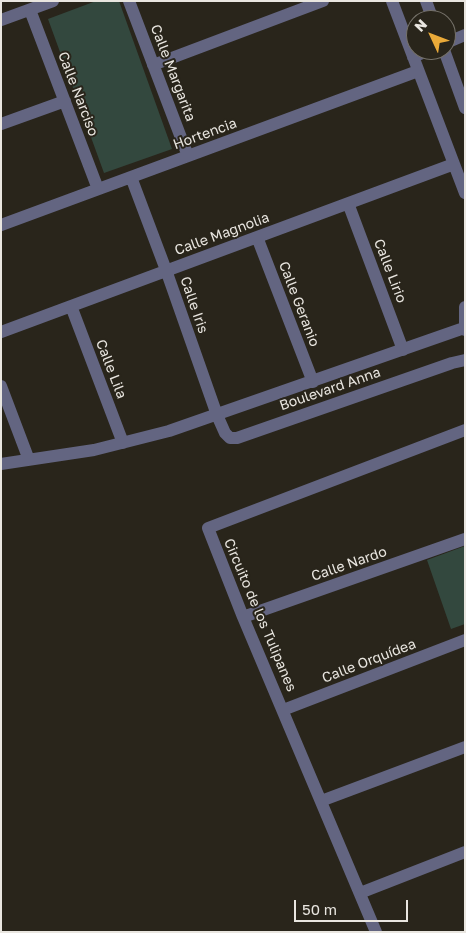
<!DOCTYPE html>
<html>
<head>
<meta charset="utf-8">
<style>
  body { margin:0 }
  #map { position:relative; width:466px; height:933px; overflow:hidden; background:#29251b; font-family:"Golos Text",sans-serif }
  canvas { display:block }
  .frame { position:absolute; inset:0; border:2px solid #e9e6e0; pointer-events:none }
  .north { position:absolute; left:406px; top:10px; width:50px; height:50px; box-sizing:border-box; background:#29251b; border:1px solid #76726a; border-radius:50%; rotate:313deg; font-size:14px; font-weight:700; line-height:20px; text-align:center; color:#e9e6e0 }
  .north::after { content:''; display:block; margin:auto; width:18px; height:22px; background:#eaaa39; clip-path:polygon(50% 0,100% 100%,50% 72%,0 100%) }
  .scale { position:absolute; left:294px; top:900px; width:114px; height:22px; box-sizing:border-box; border:2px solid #e9e6e0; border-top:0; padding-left:6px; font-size:15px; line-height:18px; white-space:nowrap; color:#e9e6e0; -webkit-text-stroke:4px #29251b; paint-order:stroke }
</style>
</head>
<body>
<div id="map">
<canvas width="466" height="933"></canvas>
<div class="frame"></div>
<div class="north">N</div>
<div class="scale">50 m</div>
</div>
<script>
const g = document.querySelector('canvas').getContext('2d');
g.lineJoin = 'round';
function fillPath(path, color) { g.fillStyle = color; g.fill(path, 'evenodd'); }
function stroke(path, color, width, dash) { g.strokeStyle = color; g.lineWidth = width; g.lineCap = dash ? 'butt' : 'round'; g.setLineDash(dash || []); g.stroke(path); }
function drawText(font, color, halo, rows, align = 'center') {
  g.font = font + ' "Golos Text",sans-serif'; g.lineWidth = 4; g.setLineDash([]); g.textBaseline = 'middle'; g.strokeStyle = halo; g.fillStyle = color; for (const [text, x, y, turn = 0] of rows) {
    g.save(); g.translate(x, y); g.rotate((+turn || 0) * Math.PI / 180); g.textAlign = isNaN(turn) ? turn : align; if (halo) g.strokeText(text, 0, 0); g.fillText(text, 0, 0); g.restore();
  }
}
fillPath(new Path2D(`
  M96 1H119L172 149 104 173 48 19Z
  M465 546V624L451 629 427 560Z`), '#33483e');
stroke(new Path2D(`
  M129 1 188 156
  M392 1 465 193
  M426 1 433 20
  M30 10 98 189
  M1 20 53 1
  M446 43 465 35
  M444 50 465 108
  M413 57 429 50
  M153 65 323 1
  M1 124 65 101
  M131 177 166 270 217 415 225 433 230 438H237L452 363 465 360
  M348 203 403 350
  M1 225 418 71
  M257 237 313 382
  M71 306 123 443
  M465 307V330
  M1 332 454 164
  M1 386 29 460
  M1 464 94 450 169 431 464 328
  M243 617 465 539
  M283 710 465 640
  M321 801 465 747
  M360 893 465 852
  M376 932 243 617 208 528 465 430`), '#636581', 12);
drawText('14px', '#e9e6e0', '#29251b', [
  ["Calle Margarita",173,73,69],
  ["Calle Narciso",78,94,69],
  ["Hortencia",205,134,-20],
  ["Calle Magnolia",222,234,-20],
  ["Calle Lirio",390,271,69],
  ["Calle Geranio",299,304,69],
  ["Calle Iris",194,305,71],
  ["Calle Lila",111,369,69],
  ["Boulevard Anna",330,389,-19],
  ["Calle Nardo",349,564,-19],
  ["Circuito de los Tulipanes",260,615,67],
  ["Calle Orquídea",369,661,-21]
]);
</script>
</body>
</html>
